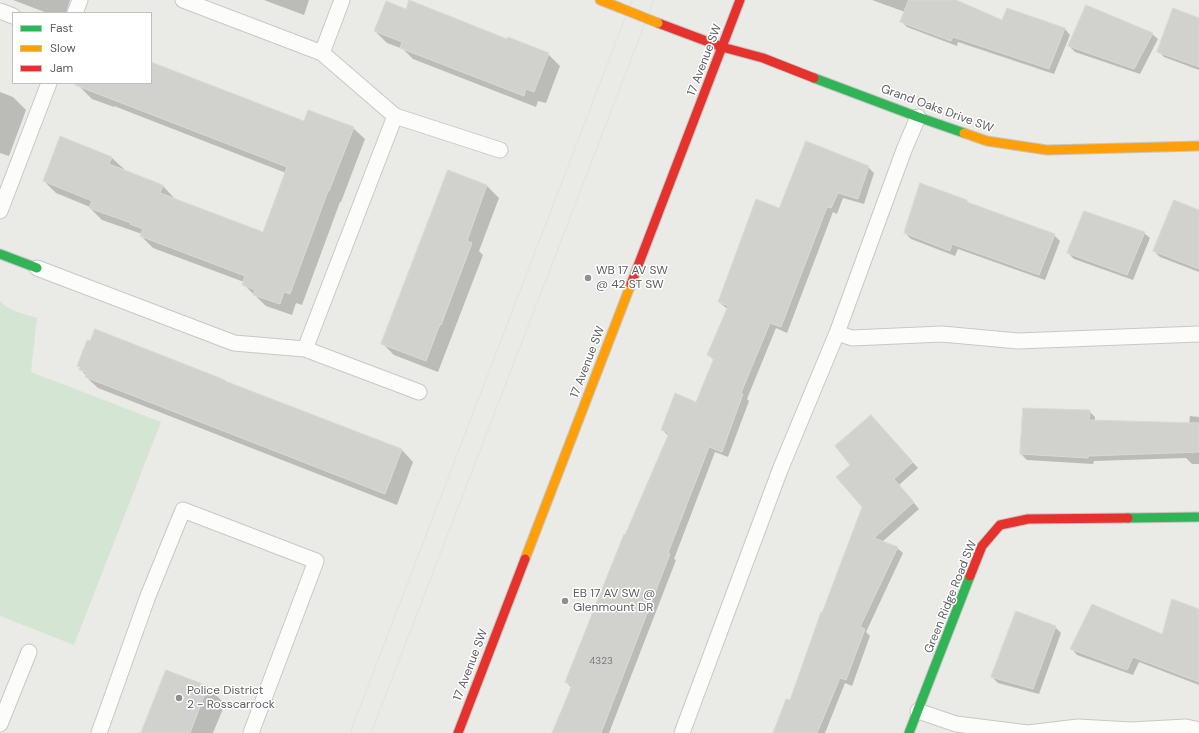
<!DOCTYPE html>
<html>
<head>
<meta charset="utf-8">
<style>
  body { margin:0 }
  #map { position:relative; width:1199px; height:733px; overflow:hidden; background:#eaeae6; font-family:"DM Sans",sans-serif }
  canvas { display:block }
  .legend { position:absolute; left:12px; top:12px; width:140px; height:72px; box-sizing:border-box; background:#fff; border:1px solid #bebfc0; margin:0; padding:5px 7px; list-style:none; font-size:12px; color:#5c5e62 }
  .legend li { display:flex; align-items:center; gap:8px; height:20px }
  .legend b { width:20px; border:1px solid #bebfc0 }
</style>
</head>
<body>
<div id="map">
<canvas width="1199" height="733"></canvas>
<ul class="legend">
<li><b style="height:5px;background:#30b455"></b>Fast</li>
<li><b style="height:5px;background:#ff9f0a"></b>Slow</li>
<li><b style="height:5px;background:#e5322d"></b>Jam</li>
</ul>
</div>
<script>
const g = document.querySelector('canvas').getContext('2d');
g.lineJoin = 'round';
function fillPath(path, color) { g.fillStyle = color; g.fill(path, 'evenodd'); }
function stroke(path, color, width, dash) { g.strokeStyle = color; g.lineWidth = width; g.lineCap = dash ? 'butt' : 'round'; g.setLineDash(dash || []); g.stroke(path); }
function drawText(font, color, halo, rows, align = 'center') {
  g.font = font + ' "DM Sans",sans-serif'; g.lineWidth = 3; g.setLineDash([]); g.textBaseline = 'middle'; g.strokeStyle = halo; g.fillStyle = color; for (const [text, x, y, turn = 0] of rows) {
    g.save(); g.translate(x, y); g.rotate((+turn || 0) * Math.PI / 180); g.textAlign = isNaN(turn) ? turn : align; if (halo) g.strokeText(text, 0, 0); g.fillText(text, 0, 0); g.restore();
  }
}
fillPath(new Path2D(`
  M0 301C8 311 25 314 37 318L31 372 161 422 74 645 0 616Z`), '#d5e5d4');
fillPath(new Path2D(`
  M13 0H70L66 13H47Z
  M264 0H309L304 15Z
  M872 0H953L1003 21 1008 10 1065 29 1070 35 1054 74 958 42 957 46 907 27 901 21 905 12Z
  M406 11 508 40 548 54 560 66 546 103 538 101 536 107 413 59 403 49 387 43 375 31Z
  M1199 19V70L1164 57 1158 51Z
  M1152 34 1158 39 1140 74 1075 52 1069 46Z
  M151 63 305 123 353 128 365 139 341 202H340L302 305 296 303 292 315 266 306 243 284 244 282 153 248 141 236 142 234 102 220 90 208V207L56 193 44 181 112 158 124 169 123 171 163 186 174 198V200L264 234 286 173 114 106V107L92 99 80 87 82 83H151Z
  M0 92 13 97 26 110 9 156 0 153Z
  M868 167 874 173 864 204 843 198 837 214 833 212 787 333 776 328 747 399 749 401 728 457 715 452 674 559 676 560 609 733H553L572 688 566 682 669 436 662 430 696 403 714 360 708 355 728 309 725 307 719 302 779 209Z
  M449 171 487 186 499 198 479 251 483 255 438 372 394 355 383 344Z
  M967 201 970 204 1054 235 1060 241 1045 280 958 249 955 256 911 239 905 233Z
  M1199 211V272L1160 257 1154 251Z
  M1144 233 1150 238 1133 280 1074 259 1068 253Z
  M78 365 225 381 227 383 402 450 413 462 397 505 98 388 86 377V376Z
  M1024 410 1089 411 1095 417V421L1189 424 1190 416 1199 417V464H1192L1186 458 1094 461 1093 464 1027 460 1021 454Z
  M876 422 918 468 899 485 919 509 882 542 897 548 903 553 866 632 870 636 852 686 845 683 825 733H774L791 702 823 614 864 507 852 465Z
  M1199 610V685L1139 662 1133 675 1077 655 1072 649 1162 635Z
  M1055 627 1061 633 1039 694 998 683 992 677Z
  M208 687 225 704 213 733H142Z`), '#0003');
const building = new Path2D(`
  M409 0 507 39 508 37 549 53 534 92 526 89 524 96 400 48 402 42 374 31 386 1 406 9Z
  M909 0H956L1002 20 1007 8 1065 28 1049 69 953 37 951 41 900 22Z
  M1086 5 1153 33 1134 69 1068 46Z
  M1173 8 1199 18V67L1157 52Z
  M151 62 304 121 308 110 354 127 329 191H328L290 294 284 292 280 304 253 295 255 290 242 285 245 276 140 236 143 229 130 224 131 223 89 208 92 201 43 181 60 136 112 157 109 164 163 185 160 193 263 232 287 167 75 85 76 83H151Z
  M806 141 869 166 858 199 838 193 831 208 827 207 781 327 770 323 741 393 743 394 722 452 709 447 668 553 670 554 601 733H552L572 685 565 682 624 534 625 535 669 433 661 430 675 393 696 402 714 358 707 355 728 306 718 302 756 199 779 208Z
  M448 170 487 185 467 241 472 243 441 325 440 324 426 361 381 344Z
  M920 183 967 200V202L1055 234 1039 275 952 244 950 251 904 233Z
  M1174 200 1199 210V269L1153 251Z
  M1084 211 1145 232 1127 275 1067 253Z
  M95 329 225 380V381L402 449 385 494 85 377 86 372 79 370 80 367 77 366 87 340 90 341Z
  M1023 408 1090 410 1089 420 1199 423V452L1088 456V458L1020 454Z
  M871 415 913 462 894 479 914 502 874 538 898 547 860 627 865 629 846 680 840 678 817 733H773L786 699 790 700 821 612 822 613 862 507 836 477 850 465 835 446Z
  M1172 599 1199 609V682L1133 657 1127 670 1070 649 1092 604 1162 634Z
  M1016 611 1056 626 1033 689 991 677Z
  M166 670 208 686 190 733H141Z`);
fillPath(building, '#d1d1ce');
stroke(building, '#dad9d5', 1);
const lane = new Path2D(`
  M183 0 322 53 395 116 500 150
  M0 11 13 16
  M75 13 80 0
  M322 53 342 0
  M0 211 49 83
  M37 268 234 343 305 349 419 392
  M837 333 852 338 942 334 1018 341 1199 334
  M305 349 395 116
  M918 711 956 724 1028 733 1078 727 1131 730 1186 727 1199 730
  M0 724 29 652
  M99 733 148 596 183 510 316 561 251 733
  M682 733 780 470 837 333 904 150 918 117`);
const fast = new Path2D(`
  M814 78 918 117 964 133
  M0 254 37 268
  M1128 518 1199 517
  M909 733 970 576`);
const slow = new Path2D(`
  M600 0 618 7
  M964 133 987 141 1047 150 1199 146
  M525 559 631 284`);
const jam = new Path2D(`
  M658 23 722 47 763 58 814 78
  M631 284 740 0
  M970 576 982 546 1000 525 1028 519 1128 518
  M458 733 525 559`);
stroke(lane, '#c8c8c7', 17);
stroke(fast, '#c6c6c6', 11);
stroke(slow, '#c6c6c6', 11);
stroke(jam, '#c6c6c6', 11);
stroke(lane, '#fcfcfb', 15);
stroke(fast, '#30b455', 9);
stroke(slow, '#ff9f0a', 9);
stroke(jam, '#e5322d', 9);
stroke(new Path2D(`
  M350 733 632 0
  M371 733 654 0`), '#e2e2e2', 1);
const slowBridge = new Path2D(`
  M618 7 658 23`);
stroke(slowBridge, '#c6c6c6', 11, []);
stroke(slowBridge, '#ff9f0a', 9);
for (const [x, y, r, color] of [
  [588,278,4,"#8e8f90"],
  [565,601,4,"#8e8f90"],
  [179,698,4,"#8e8f90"]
]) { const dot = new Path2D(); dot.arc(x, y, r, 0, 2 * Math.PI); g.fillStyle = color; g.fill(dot); stroke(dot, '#fff', 1.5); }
drawText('10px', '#7a7c7e', null, [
  ["4323",601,661]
]);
drawText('12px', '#5c5e62', '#fff', [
  ["17 Avenue SW",705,60,-69],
  ["Grand Oaks Drive SW",937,109,20],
  ["17 Avenue SW",588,362,-69],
  ["Green Ridge Road SW",951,597,-68],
  ["17 Avenue SW",471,665,-69]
]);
drawText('12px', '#5c5e62', '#fff', [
  ["WB 17 AV SW",596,271],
  ["@ 42 ST SW",596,285],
  ["EB 17 AV SW @",573,594],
  ["Glenmount DR",573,608],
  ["Police District",187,691],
  ["2 - Rosscarrock",187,705]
], 'left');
</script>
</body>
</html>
